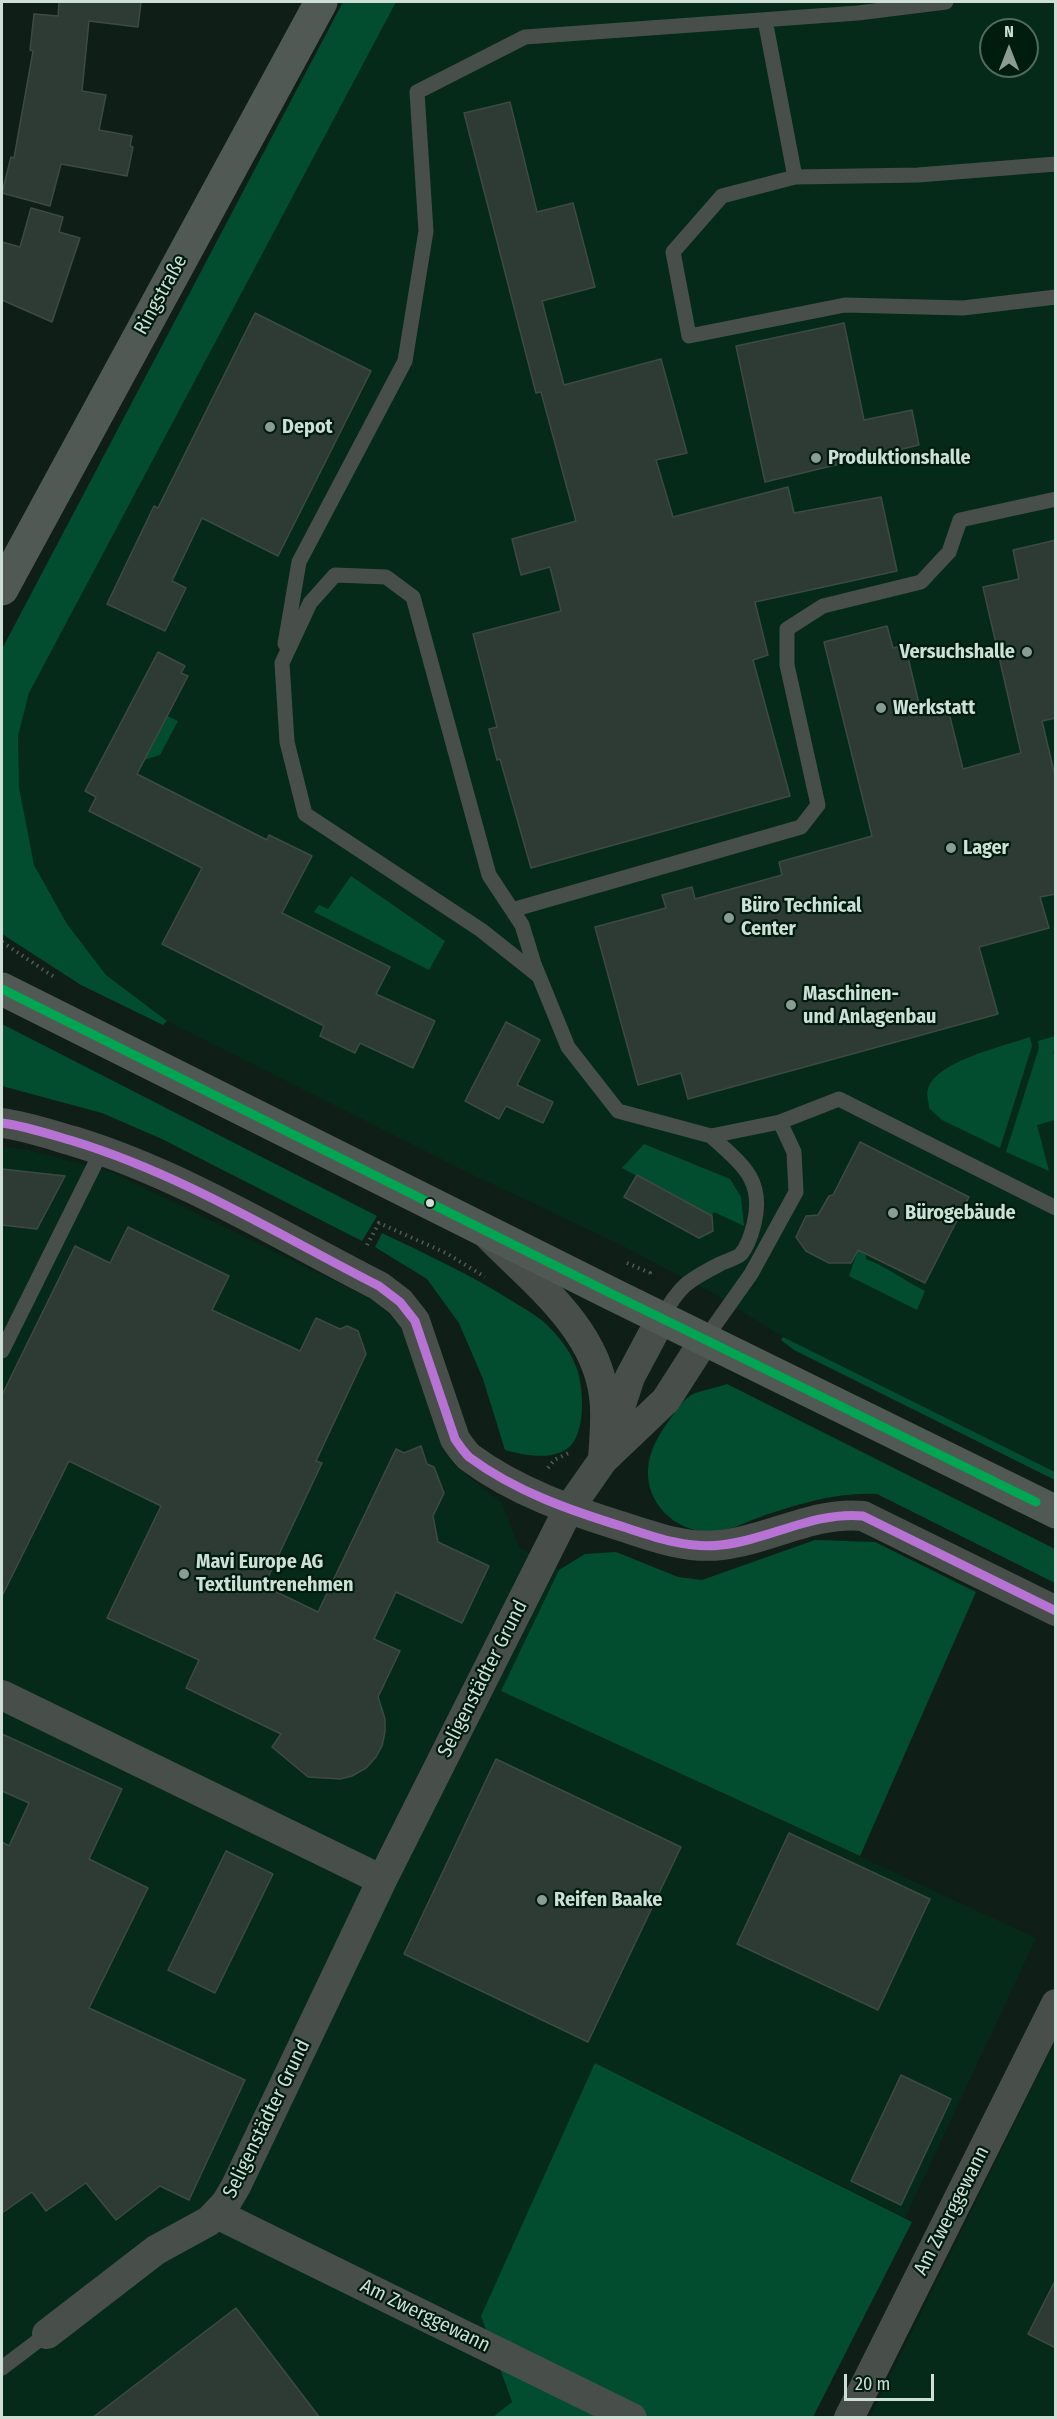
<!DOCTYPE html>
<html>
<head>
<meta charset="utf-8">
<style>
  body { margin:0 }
  #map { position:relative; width:1057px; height:2419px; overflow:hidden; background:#0f1f17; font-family:"Fira Sans Condensed",sans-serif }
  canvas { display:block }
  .frame { position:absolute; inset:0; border:3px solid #cedfd5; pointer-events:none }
  .north { position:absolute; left:979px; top:18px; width:60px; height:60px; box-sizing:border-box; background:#001c0f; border:2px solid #526a5e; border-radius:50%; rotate:0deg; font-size:16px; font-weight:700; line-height:24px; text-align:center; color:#cedfd5 }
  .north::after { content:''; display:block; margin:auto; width:21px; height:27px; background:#8b9c92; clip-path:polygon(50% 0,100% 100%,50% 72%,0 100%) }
  .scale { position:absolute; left:844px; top:2374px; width:90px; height:27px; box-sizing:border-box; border:3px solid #cedfd5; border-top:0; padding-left:8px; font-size:18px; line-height:21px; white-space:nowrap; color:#cedfd5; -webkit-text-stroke:4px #001c0f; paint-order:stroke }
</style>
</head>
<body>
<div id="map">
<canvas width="1057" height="2419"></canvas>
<div class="frame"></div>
<div class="north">N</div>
<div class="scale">20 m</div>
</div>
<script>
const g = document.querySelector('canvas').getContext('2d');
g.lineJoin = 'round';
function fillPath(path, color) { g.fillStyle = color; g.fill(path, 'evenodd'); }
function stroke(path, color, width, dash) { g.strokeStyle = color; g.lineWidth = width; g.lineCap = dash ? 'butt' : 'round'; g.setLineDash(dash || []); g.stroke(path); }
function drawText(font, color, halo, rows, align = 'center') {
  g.font = font + ' "Fira Sans Condensed",sans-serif'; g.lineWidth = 4.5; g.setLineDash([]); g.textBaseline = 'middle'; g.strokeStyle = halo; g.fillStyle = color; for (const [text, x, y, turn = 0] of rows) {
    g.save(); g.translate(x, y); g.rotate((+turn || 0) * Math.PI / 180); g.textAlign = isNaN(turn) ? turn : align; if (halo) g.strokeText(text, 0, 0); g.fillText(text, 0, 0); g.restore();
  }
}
fillPath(new Path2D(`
  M396 2H1055V1472L783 1337 716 1295 619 1244 473 1175 167 1021 106 975 67 924 34 865 19 787 18 736 29 693ZM991 30H1027V66H991Z
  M2 1147 28 1150 112 1172 375 1301 402 1327 441 1441 454 1465 502 1503 519 1547 559 1570 501 1691 1036 1938 905 2218 596 2063 481 2316 512 2403 493 2417H2Z
  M1055 2041V2417H870Z`), '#052a1a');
fillPath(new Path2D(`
  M343 2H396L29 693 18 736 19 787 34 865 67 924 106 975 167 1021 163 1025 81 985 2 934V649Z
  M167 716 178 721 160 755 144 760Z
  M351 876 445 941 429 970 314 912 319 905 328 909Z
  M2 1024 377 1216 362 1241 162 1139 102 1113 2 1086Z
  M1055 1036V1051L1053 1052 1056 1060 1055 1120 1037 1125 1049 1171 1006 1152 1039 1048 1038 1041Z
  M1030 1037 1032 1046 1000 1148 942 1120 929 1108C929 1102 926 1094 928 1089 936 1061 1005 1046 1030 1037Z
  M644 1144 730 1179 741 1197 744 1226 714 1212 712 1216 622 1168Z
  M382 1233C426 1254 471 1275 512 1301 525 1309 540 1317 550 1328 561 1339 572 1354 577 1369 584 1389 586 1434 568 1448 551 1461 523 1455 505 1450L483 1379 459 1323 427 1279 375 1247Z
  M858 1250 866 1255V1259C887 1267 905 1281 925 1291L917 1310 849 1276Z
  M783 1337 1055 1472V1480L794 1350 781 1340Z
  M727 1384 1055 1549V1583L877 1494C838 1492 802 1503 765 1515 748 1521 726 1533 707 1532 674 1530 646 1503 648 1469 649 1450 660 1433 670 1419 676 1411 683 1400 691 1395 701 1390 716 1388 727 1384Z
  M815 1540 875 1542 976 1592 860 1856 501 1691 559 1570 585 1554 616 1552 678 1577 702 1580Z
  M595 2063 912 2222 813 2417H493L512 2402 481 2316Z`), '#024d30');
const building = new Path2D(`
  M59 2H141L138 27 89 21 82 91 106 95 99 130 132 136 130 146 133 147 127 176 61 164 50 206 2 193 11 157 14 158 33 51 30 50 34 14 58 16Z
  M510 102 537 212 573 203 595 287 542 301 564 385 661 359 687 453 656 460 673 517 788 487 794 513 881 497 897 571 755 602 768 655 753 660 790 796 531 868 500 759 497 760 489 729 497 727 473 634 561 611 550 567 521 575 512 539 576 521 541 392 536 393 464 113Z
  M31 208 63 217 59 232 80 238 52 322 2 300V242L20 247Z
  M255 313 371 371 278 556 202 518 172 581 186 588 165 631 107 604 154 506 158 508Z
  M844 323 864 420 912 410 919 445 765 482 736 346Z
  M1056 540V718L1042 721 1056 780V894L1040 897 1049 928 979 947 998 1014 688 1099 681 1073 638 1085 595 927 666 908 662 895 692 887 695 899 782 875 779 862 872 836 824 642 887 626 893 648 905 645 921 712 947 705 963 769 1021 753 983 587 1019 579 1013 550Z
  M158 652 185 666 181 673 188 676 137 774 267 840 269 835 312 856 282 913 390 967 376 994 435 1021 413 1068 360 1043 355 1053 320 1036 324 1026 162 944 202 868 89 811 96 797 85 791Z
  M506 1022 540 1040 517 1085 553 1102 543 1123 506 1106 499 1119 465 1101Z
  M860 1142 969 1197 925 1283 858 1250 851 1263H829L806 1251 796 1237 806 1216 818 1215 829 1196 833 1195Z
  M2 1169 65 1176 37 1229 2 1225Z
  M637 1175 712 1216 713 1231 699 1238 624 1197Z
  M128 1227 229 1276 212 1310 300 1351 316 1318 340 1329 347 1326 358 1331 366 1354 316 1461 322 1463 264 1586 318 1612 396 1449 404 1453 421 1446 427 1464 434 1467 444 1493 433 1516 438 1542 489 1566 462 1623 396 1592 374 1639 400 1651 378 1697 385 1719V1732L382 1746 376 1757 366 1768 352 1776 340 1779 308 1777 272 1747 281 1734 186 1688 199 1660 107 1618 161 1506 69 1461 2 1596V1395L75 1246 110 1263Z
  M2 1734 122 1789 89 1859 148 1888 89 2008 245 2080 189 2200 160 2186 116 2220 86 2183 46 2211 32 2192 2 2213V1842L9 1846 29 1803 2 1791Z
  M496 1759 681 1847 588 2042 404 1954Z
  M789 1833 930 1899 878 2010 737 1944Z
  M226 1851 273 1874 215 1993 168 1970Z
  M901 2075 951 2099 901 2205 851 2181Z
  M1056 2279V2348L1028 2334Z
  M236 2308 320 2418H92Z`);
fillPath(building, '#2e3b35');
stroke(building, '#3d4a43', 1.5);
stroke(new Path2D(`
  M2 942 54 977
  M367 1245 379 1223 446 1253 485 1277
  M627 1263 650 1273 648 1277
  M548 1468 554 1460 571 1452`), '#545a57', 4, [1.5, 4.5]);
stroke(new Path2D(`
  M765 20 795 177
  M1056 164 918 175 795 177 722 196 673 252 689 336 845 305 963 308 1056 297
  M285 644 299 562 405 361 426 231 417 92 525 37 858 13 946 2
  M512 910 801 827 818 805 787 665V629L823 606 921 582 949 552 960 520 1056 499
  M539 976 481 930 305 814 287 742 282 663 310 603 335 575 386 577 413 597 489 875 522 925 534 964 568 1047 618 1111 711 1136 780 1122
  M661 1319C679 1286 687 1281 720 1264 726 1261 737 1258 741 1254 747 1247 752 1232 754 1224 765 1179 741 1164 711 1136
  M705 1339 751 1274 796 1192 794 1152 780 1122 839 1099 1056 1208
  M2 1351 102 1150
  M2 2368 47 2334`), '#484f4b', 15);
stroke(new Path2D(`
  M2 1123C25 1126 49 1134 73 1141 181 1174 279 1235 379 1286L400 1302 415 1321 455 1439C459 1445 464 1452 469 1457 516 1492 572 1511 627 1528 657 1538 689 1549 721 1545 769 1540 814 1511 863 1516L1056 1611
  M488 1235C533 1281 596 1328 604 1396 607 1416 604 1439 603 1460
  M612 1432 630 1377 661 1319
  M2 1695 382 1880
  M217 2214 632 2418
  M47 2334 156 2250 209 2221 226 2203 236 2186 382 1880 568 1510 603 1460 666 1400 705 1339
  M849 2418 1056 2004`), '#484f4b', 30);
stroke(new Path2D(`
  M2 589 321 2
  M2 989 612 1294 1056 1512`), '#515955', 33);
stroke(new Path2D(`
  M2 989 612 1294 1036 1502`), '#00a651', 9);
stroke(new Path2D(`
  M2 1123C25 1126 49 1134 73 1141 181 1174 279 1235 379 1286L400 1302 415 1321 455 1439C459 1445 464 1452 469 1457 516 1492 572 1511 627 1528 657 1538 689 1549 721 1545 769 1540 814 1511 863 1516L1056 1611`), '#b673d3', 9);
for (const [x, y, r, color] of [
  [270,427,6,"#8b9c92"],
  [816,458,6,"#8b9c92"],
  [1027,652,6,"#8b9c92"],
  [881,708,6,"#8b9c92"],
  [951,848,6,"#8b9c92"],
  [729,918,6,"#8b9c92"],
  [791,1005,6,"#8b9c92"],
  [430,1203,5,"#cedfd5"],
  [893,1213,6,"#8b9c92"],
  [184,1574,6,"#8b9c92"],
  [542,1900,6,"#8b9c92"]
]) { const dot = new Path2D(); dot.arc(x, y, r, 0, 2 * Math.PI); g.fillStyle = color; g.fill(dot); stroke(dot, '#001c0f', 2); }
drawText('20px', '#cedfd5', '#001c0f', [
  ["Ringstraße",161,295,-61],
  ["Seligenstädter Grund",483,1679,-63],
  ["Seligenstädter Grund",267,2119,-64],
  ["Am Zwerggewann",952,2211,-63],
  ["Am Zwerggewann",425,2316,26]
]);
drawText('bold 20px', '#cedfd5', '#001c0f', [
  ["Depot",282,427],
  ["Produktionshalle",828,458],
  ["Versuchshalle",1015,652,"right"],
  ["Werkstatt",893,708],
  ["Lager",963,848],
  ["Büro Technical",741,906],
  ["Center",741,929],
  ["Maschinen-",803,994],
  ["und Anlagenbau",803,1017],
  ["Bürogebäude",905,1213],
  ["Mavi Europe AG",196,1562],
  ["Textiluntrenehmen",196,1585],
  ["Reifen Baake",554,1900]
], 'left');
</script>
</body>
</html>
